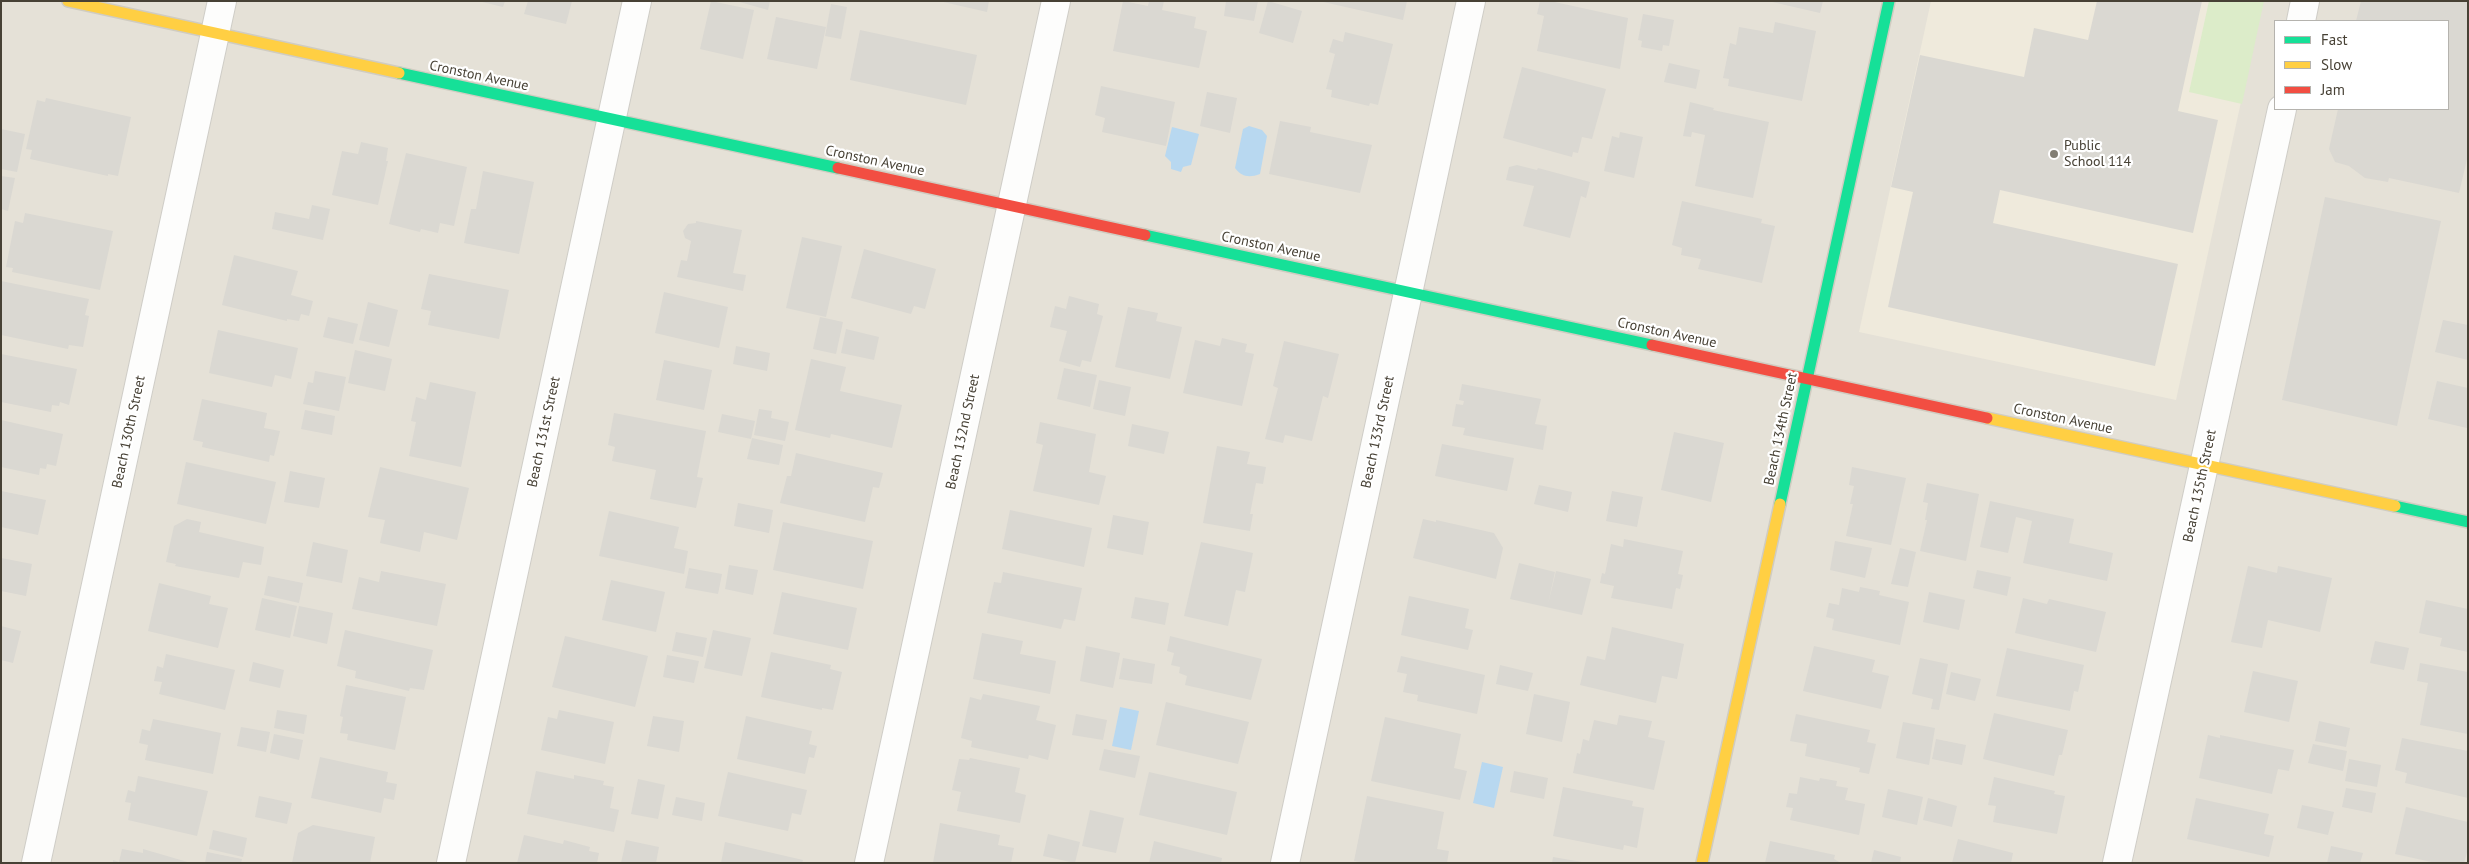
<!DOCTYPE html>
<html>
<head>
<meta charset="utf-8">
<style>
  body { margin:0 }
  #map { position:relative; width:2469px; height:864px; overflow:hidden; background:#f0efea; font-family:"PT Sans",sans-serif }
  canvas { display:block }
  .frame { position:absolute; inset:0; border:2px solid #474135; pointer-events:none }
  .legend { position:absolute; left:2274px; top:20px; width:175px; height:90px; box-sizing:border-box; background:#fff; border:1px solid #b5b3ae; margin:0; padding:6px 9px; list-style:none; font-size:15px; color:#474135 }
  .legend li { display:flex; align-items:center; gap:10px; height:25px }
  .legend b { width:25px; border:1px solid #b5b3ae }
</style>
</head>
<body>
<div id="map">
<canvas width="2469" height="864"></canvas>
<div class="frame"></div>
<ul class="legend">
<li><b style="height:6px;background:#16e098"></b>Fast</li>
<li><b style="height:6px;background:#ffcf43"></b>Slow</li>
<li><b style="height:6px;background:#f24e42"></b>Jam</li>
</ul>
</div>
<script>
const g = document.querySelector('canvas').getContext('2d');
g.lineJoin = 'round';
function fillPath(path, color) { g.fillStyle = color; g.fill(path, 'evenodd'); }
function stroke(path, color, width, dash) { g.strokeStyle = color; g.lineWidth = width; g.lineCap = dash ? 'butt' : 'round'; g.setLineDash(dash || []); g.stroke(path); }
function drawText(font, color, halo, rows, align = 'center') {
  g.font = font + ' "PT Sans",sans-serif'; g.lineWidth = 4.5; g.setLineDash([]); g.textBaseline = 'middle'; g.strokeStyle = halo; g.fillStyle = color; for (const [text, x, y, turn = 0] of rows) {
    g.save(); g.translate(x, y); g.rotate((+turn || 0) * Math.PI / 180); g.textAlign = isNaN(turn) ? turn : align; if (halo) g.strokeText(text, 0, 0); g.fillText(text, 0, 0); g.restore();
  }
}
fillPath(new Path2D(`
  M1 1H2468V863H1ZM2275 21H2448V109H2275Z`), '#e5e1d7');
fillPath(new Path2D(`
  M1931 1H2263L2176 400 1859 332Z`), '#efeadc');
fillPath(new Path2D(`
  M2209 1H2264L2242 104 2189 92Z`), '#dcecc9');
fillPath(new Path2D(`
  M1249 126 1262 130 1267 136 1260 174C1249 178 1242 177 1235 168L1243 129Z
  M1172 127 1199 134 1191 165 1183 167 1181 172 1171 169V162L1165 156Z
  M1120 707 1139 711 1131 750 1112 746Z
  M1482 762 1503 767 1494 808 1473 803Z`), '#b8d8f0');
fillPath(new Path2D(`
  M478 1H505L503 7Z
  M528 1H572L566 24 524 14Z
  M711 1 754 10 743 59 700 49Z
  M736 1H770L768 10Z
  M939 1H989L987 12Z
  M1123 1 1148 6 1149 1H1164L1162 10 1196 17 1194 28 1207 31 1199 68 1113 51Z
  M1226 1H1258L1254 21 1224 16Z
  M1268 1 1302 11 1293 43 1259 33Z
  M1319 1H1407L1403 20Z
  M1540 1H1550L1628 18 1620 69 1537 51 1544 16 1537 14Z
  M1768 1H1823L1820 13Z
  M2097 1H2202L2178 111 2218 120 2193 233 2000 190 1993 223 2178 264 2155 366 1888 307 1913 192 1891 187 1920 55 2024 77 2034 28 2088 40Z
  M2361 1H2468V155L2459 193 2389 178 2388 182 2365 178 2349 166 2335 162 2329 149 2338 109H2448V21H2356Z
  M831 4 847 7 841 39 825 36Z
  M1643 14 1674 20 1669 46 1663 45 1662 51 1641 47 1642 41 1638 40Z
  M776 17 826 27 817 69 767 59Z
  M1775 22 1816 31 1802 101 1728 86 1729 79 1723 78 1730 43 1736 45 1739 27 1773 33Z
  M860 30 977 55 966 105 850 80Z
  M1345 32 1393 44 1378 105 1370 103 1369 106 1331 97 1332 90 1326 89 1335 54 1329 52 1333 39 1343 42Z
  M1669 63 1700 70 1696 89 1664 82Z
  M1522 67 1606 89 1592 139 1582 137 1578 153 1573 152 1572 157 1503 138Z
  M1101 86 1175 102 1166 146 1102 132 1105 118 1095 115Z
  M1207 92 1237 98 1230 133 1200 126Z
  M46 98 131 117 118 176 108 174V176L30 159 32 150 26 149 37 100 45 102Z
  M1690 102 1714 108 1713 110 1769 122 1753 198 1695 186 1705 135 1692 132 1691 137 1683 136Z
  M1280 121 1311 127 1310 132 1372 145 1360 193 1269 174Z
  M1 129 25 134 17 172 1 169Z
  M1620 132 1643 137 1634 178 1604 171 1612 136 1619 138Z
  M361 142 388 148 386 161H388L378 205 332 195 342 151 358 154Z
  M406 153 467 167 454 226 440 223 438 233 421 229 420 232 389 224Z
  M1517 165 1537 170 1538 168 1590 182 1586 198 1581 196 1570 238 1523 226 1534 186 1506 180 1509 167Z
  M483 171 534 182 519 254 464 243 471 209H476Z
  M1 176 15 178 8 211 1 209Z
  M2325 197 2441 221 2397 426 2282 400Z
  M1682 201 1762 219 1761 223 1775 226 1762 283 1698 269 1701 259 1681 255 1682 248 1672 245Z
  M312 205 330 209 323 240 272 229 275 212 309 219Z
  M25 213 113 231 100 290 12 272 13 268 6 267 15 221 23 223Z
  M696 221 742 230 733 273 746 275 743 291 677 277 681 260 687 261 691 241 685 238 683 231 688 224 696 223Z
  M802 237 842 246 826 317 786 308Z
  M864 249 936 269 925 309 914 306 911 314 851 298Z
  M234 255 298 271 291 295 313 301 309 316 301 314 299 321 287 319V321L222 305Z
  M429 274 509 290 499 339 428 325 431 311 421 309Z
  M1 281 89 299 85 315 89 316 83 347 69 345 68 349 1 335Z
  M664 292 728 307 719 348 655 333Z
  M1069 296 1099 304 1097 314 1103 316 1091 362 1082 360 1080 367 1059 361 1067 331 1050 327 1055 306 1066 309Z
  M368 302 398 310 389 347 359 340Z
  M1128 307 1158 313 1156 321 1182 327 1170 379 1115 367Z
  M328 317 358 324 353 344 323 337Z
  M820 317 843 322 836 354 813 349Z
  M2443 320 2468 325V360L2435 352Z
  M846 329 879 337 874 360 841 353Z
  M218 330 298 348 291 379 275 375 272 387 209 373Z
  M1222 338 1247 344 1245 352 1254 354 1242 406 1183 393 1195 340 1220 346Z
  M1284 341 1339 354 1328 398 1323 396 1312 441 1285 435 1283 443 1265 439 1278 388 1273 386Z
  M736 346 770 353 767 371 733 364Z
  M355 350 392 359 385 391 348 383Z
  M1 354 77 369 69 405 60 402 59 406 52 405 51 412 1 402Z
  M811 359 846 367 840 391 902 405 892 448 831 434 830 438 795 430Z
  M664 360 712 370 704 410 656 400Z
  M1064 368 1097 375 1090 407 1057 399Z
  M315 371 346 377 339 411 303 404 308 382 313 383Z
  M1099 380 1131 387 1125 416 1093 409Z
  M2437 381 2468 388 2467 428 2428 419Z
  M430 382 476 392 461 467 409 456 416 422 411 421 416 397 426 400Z
  M1462 384 1541 399 1535 424 1547 426 1543 450 1463 435 1465 428 1452 426 1456 404 1463 405 1464 401 1459 400Z
  M202 399 267 413 264 428 280 431 274 456 270 455 269 462 202 447 203 442 193 440Z
  M759 409 772 411 771 418 789 422 785 441 754 435Z
  M305 410 335 416 332 435 301 429Z
  M614 413 706 431 697 477 703 478 696 508 650 499 656 470 612 461 615 447 608 445Z
  M722 414 755 421 751 439 718 432Z
  M1 420 63 434 56 466 47 464 46 469 40 468 39 475 1 467Z
  M1040 422 1096 434 1089 472 1106 476 1099 505 1033 491 1043 445 1036 443Z
  M1132 424 1169 432 1164 454 1128 446Z
  M1674 432 1724 443 1711 502 1661 490Z
  M752 438 783 445 779 465 747 459Z
  M1442 444 1514 458 1507 491 1435 476Z
  M1217 446 1250 452 1247 464 1266 467 1263 484 1256 483 1250 514H1253L1250 531 1203 523Z
  M796 453 883 473 879 488 873 487 865 522 780 503 787 476H791Z
  M186 462 276 482 266 524 177 504Z
  M380 467 469 488 457 540 424 532 420 552 380 543 385 520 368 517Z
  M1852 467 1906 478 1891 545 1846 536 1853 504H1850L1854 486 1849 485Z
  M290 471 325 478 319 508 284 502Z
  M1927 483 1979 494 1966 561 1920 551 1927 520H1925L1928 503 1923 502Z
  M1539 485 1572 492 1568 512 1534 504Z
  M1 491 46 500 38 535 1 527Z
  M1612 491 1643 497 1637 527 1606 521Z
  M1990 501 2074 519 2069 543 2113 553 2107 581 2023 563 2032 521 2016 517 2008 553 1980 547Z
  M738 503 773 510 769 533 734 526Z
  M1010 510 1092 528 1084 567 1002 549Z
  M609 511 679 527 674 548 688 551 684 574 599 556Z
  M1113 515 1149 522 1143 555 1107 548Z
  M187 519 201 522 199 532 264 547 261 565 243 562 239 578 175 566 176 564 166 562 174 526Z
  M1423 519 1436 522V520L1494 533 1503 548 1496 579 1413 558Z
  M783 522 873 541 863 589 773 570Z
  M1624 539 1683 551 1678 574 1683 575 1680 589 1676 588 1672 609 1611 598 1614 586 1600 583 1602 573 1605 574 1611 544 1623 547Z
  M1835 541 1872 548 1865 578 1830 570Z
  M313 542 348 550 342 583 306 576Z
  M1201 542 1253 553 1245 592 1236 590 1228 626 1184 616Z
  M1900 548 1916 552 1908 587 1891 584Z
  M1 558 32 564 26 596 1 591Z
  M1519 563 1555 572 1548 604 1556 571 1591 579 1582 615 1510 599Z
  M729 565 758 570 753 595 725 589Z
  M2248 566 2277 573 2278 566 2332 578 2320 632 2268 620 2262 648 2231 642Z
  M689 568 722 574 718 594 685 588Z
  M1977 570 2011 577 2007 596 1973 588Z
  M381 571 446 584 437 626 352 609 359 577 379 582Z
  M1003 572 1082 588 1075 621 1064 619 1061 629 987 613 994 582 1001 583Z
  M268 576 303 583 299 603 264 595Z
  M611 580 665 592 656 632 602 620Z
  M159 583 211 596 209 604 228 608 218 648 148 631Z
  M1860 587 1880 591 1879 595 1909 602 1900 645 1832 630 1834 619 1826 617 1829 603 1839 605 1842 588 1859 592Z
  M782 592 857 608 848 650 773 634Z
  M1929 592 1965 600 1959 630 1923 622Z
  M1409 596 1469 609 1465 628 1473 630 1468 650 1401 635Z
  M1135 597 1169 603 1165 625 1131 618Z
  M262 598 297 606 290 638 255 630Z
  M2023 598 2047 604 2049 599 2106 612 2096 652 2015 633Z
  M2426 600 2468 609V652L2440 646 2442 638 2419 633Z
  M299 606 333 613 327 644 293 636Z
  M1 626 21 631 13 663 1 660Z
  M1612 627 1684 644 1677 679 1662 676 1656 703 1580 685 1587 656 1605 660Z
  M345 630 433 650 424 690 410 688 409 691 355 678 356 671 337 666Z
  M713 630 751 638 742 676 704 668Z
  M676 632 707 638 703 657 672 651Z
  M982 633 1023 641 1020 654 1056 661 1050 694 973 679Z
  M565 636 648 656 635 707 552 687Z
  M1170 636 1262 659 1251 700 1185 685 1187 676 1179 673 1180 667 1171 665 1174 653 1167 651Z
  M2375 641 2409 648 2404 670 2370 663Z
  M1086 646 1120 653 1113 688 1080 681Z
  M1814 646 1875 660 1872 672 1889 676 1881 709 1803 691Z
  M2007 648 2084 665 2078 692 2074 691 2070 711 1996 696Z
  M771 652 831 665 830 669 842 672 833 710 822 708V710L761 697Z
  M166 654 235 670 225 710 159 694 162 682 154 681 157 666 163 668Z
  M667 655 699 661 694 683 663 677Z
  M1401 656 1485 675 1477 714 1417 701 1418 695 1403 692 1407 674 1397 672Z
  M1123 658 1155 664 1152 684 1119 679Z
  M1920 658 1948 664 1939 710 1931 709 1933 699 1912 694Z
  M253 662 284 670 280 688 249 681Z
  M2420 663 2468 672V734L2420 725 2428 683 2417 681Z
  M1500 665 1533 673 1528 691 1496 684Z
  M2253 671 2298 681 2289 722 2244 712Z
  M1951 672 1981 679 1975 701 1946 694Z
  M346 685 406 697 395 750 347 740 348 734 340 733 343 717 340 716Z
  M983 694 1040 706 1036 720 1056 725 1048 760 1029 755 1028 759 971 747 972 741 961 738 970 697 981 700Z
  M1534 694 1570 702 1562 742 1526 734Z
  M1166 702 1249 722 1238 764 1156 745Z
  M277 710 307 715 304 734 274 728Z
  M559 710 614 722 605 764 541 750 548 717 557 719Z
  M1994 713 2068 730 2062 755H2059L2054 776 1983 759Z
  M1076 714 1107 720 1103 740 1072 735Z
  M1796 714 1870 730 1867 742 1876 744 1869 774 1859 772 1860 768 1805 756 1807 744 1790 741Z
  M1619 715 1652 721 1648 737 1665 741 1654 790 1573 773 1577 753 1580 754 1583 739 1589 741 1594 720 1617 725Z
  M653 716 684 721 679 752 647 746Z
  M746 716 812 731 809 744 817 746 814 758 809 757 805 774 737 759Z
  M1385 717 1461 734 1454 768 1467 771 1460 800 1371 781Z
  M153 719 221 733 213 774 145 760 148 745 139 743 142 729 150 731Z
  M2319 721 2350 728 2346 747 2315 741Z
  M1903 722 1935 728 1929 765 1896 758Z
  M241 727 270 732 266 752 237 746Z
  M274 734 303 740 299 760 270 753Z
  M2208 735 2220 738V735L2294 750 2289 771 2278 769 2272 794 2199 778Z
  M2402 738 2468 751V798L2405 783 2407 773 2395 770Z
  M1936 739 1966 745 1962 765 1932 759Z
  M2313 744 2347 751 2343 771 2308 763Z
  M1104 749 1140 756 1135 778 1099 770Z
  M320 757 388 772 386 782 397 784 394 800 384 798 381 813 311 798Z
  M970 758 1020 768 1015 792 1026 795 1020 823 957 811 961 792 952 790 959 759 969 760Z
  M2349 759 2381 765 2377 787 2345 781Z
  M536 771 574 779V775L604 781 603 785 614 787 610 808 619 810 614 832 527 814Z
  M1514 771 1548 778 1544 799 1510 792Z
  M728 772 807 790 801 815 792 813 788 831 718 816Z
  M1149 772 1237 792 1227 835 1139 815Z
  M138 776 208 791 197 836 128 820 131 803 125 802 128 790 135 792Z
  M1800 777 1819 781 1820 778 1837 781 1836 786 1848 788 1845 800 1865 804 1859 835 1790 820 1793 808 1786 807 1789 793 1797 794Z
  M1994 777 2055 791 2054 794 2065 796 2057 834 1993 822 1996 806 1988 805Z
  M638 779 665 785 658 819 631 814Z
  M1563 787 1633 801 1632 806 1644 808 1637 848 1624 845 1623 850 1553 836Z
  M2346 788 2376 793 2372 813 2342 807Z
  M1888 789 1923 797 1917 825 1882 817Z
  M259 796 292 803 287 824 255 817Z
  M1367 796 1444 812 1437 849 1449 851 1447 863H1365L1354 861Z
  M676 797 705 803 702 821 672 815Z
  M1928 798 1957 806 1952 827 1923 820Z
  M2196 798 2269 814 2264 834 2274 836 2269 857 2187 839Z
  M2302 805 2334 812 2328 835 2297 828Z
  M2406 807 2468 822V849L2464 863H2436L2395 854Z
  M1090 810 1124 818 1116 853 1082 846Z
  M940 823 1000 835 998 845 1014 848 1011 863H933Z
  M313 825 375 837 370 863H292L298 833Z
  M213 830 247 838 243 857 209 849Z
  M1048 834 1080 842 1075 863 1043 856Z
  M524 835 563 844 564 840 590 847 589 851 599 853 597 863H517Z
  M1958 839 2013 853 2011 863H1952Z
  M626 840 659 847 656 863H621Z
  M1154 841 1222 858 1221 863H1149Z
  M1770 841 1835 855 1834 859 1841 863H1765Z
  M725 842 803 860 802 863H721Z
  M2331 846 2363 853 2360 863H2327Z
  M122 849 143 853V849L191 863H113V860L119 862Z
  M1874 850 1901 857 1900 863H1871Z
  M207 852 242 859 241 863H205Z
  M1553 857 1582 862V863H1552Z`), '#dad8d2');
const street = new Path2D(`
  M2301 21 2305 1
  M36 863 222 1
  M451 863 637 1
  M869 863 1056 1
  M1285 863 1471 1
  M2117 863 2282 109`);
const fast = new Path2D(`
  M399 73 838 168
  M1145 235 1652 345
  M1780 504 1889 1
  M2395 506 2468 522`);
const slow = new Path2D(`
  M68 1 399 73
  M1987 418 2395 506
  M1702 863 1780 504`);
const jam = new Path2D(`
  M838 168 1145 235
  M1652 345 1987 418`);
stroke(street, '#cfcdc7', 30);
stroke(fast, '#d0ccc1', 14);
stroke(slow, '#d0ccc1', 14);
stroke(jam, '#d0ccc1', 14);
stroke(street, '#fdfdfc', 28);
stroke(fast, '#16e098', 11);
stroke(slow, '#ffcf43', 11);
stroke(jam, '#f24e42', 11);
for (const [x, y, r, color] of [
  [2054,154,5,"#827e74"]
]) { const dot = new Path2D(); dot.arc(x, y, r, 0, 2 * Math.PI); g.fillStyle = color; g.fill(dot); stroke(dot, '#fff', 2); }
drawText('14px', '#474135', '#fff', [
  ["Cronston Avenue",479,76,12],
  ["Cronston Avenue",875,161,12],
  ["Cronston Avenue",1271,247,12],
  ["Cronston Avenue",1667,333,12],
  ["Cronston Avenue",2063,419,12],
  ["Beach 134th Street",1781,429,-78],
  ["Beach 130th Street",129,432,-78],
  ["Beach 131st Street",544,432,-78],
  ["Beach 132nd Street",963,432,-78],
  ["Beach 133rd Street",1378,432,-78],
  ["Beach 135th Street",2200,486,-78]
]);
drawText('14px', '#474135', '#fff', [
  ["Public",2064,146],
  ["School 114",2064,162]
], 'left');
</script>
</body>
</html>
